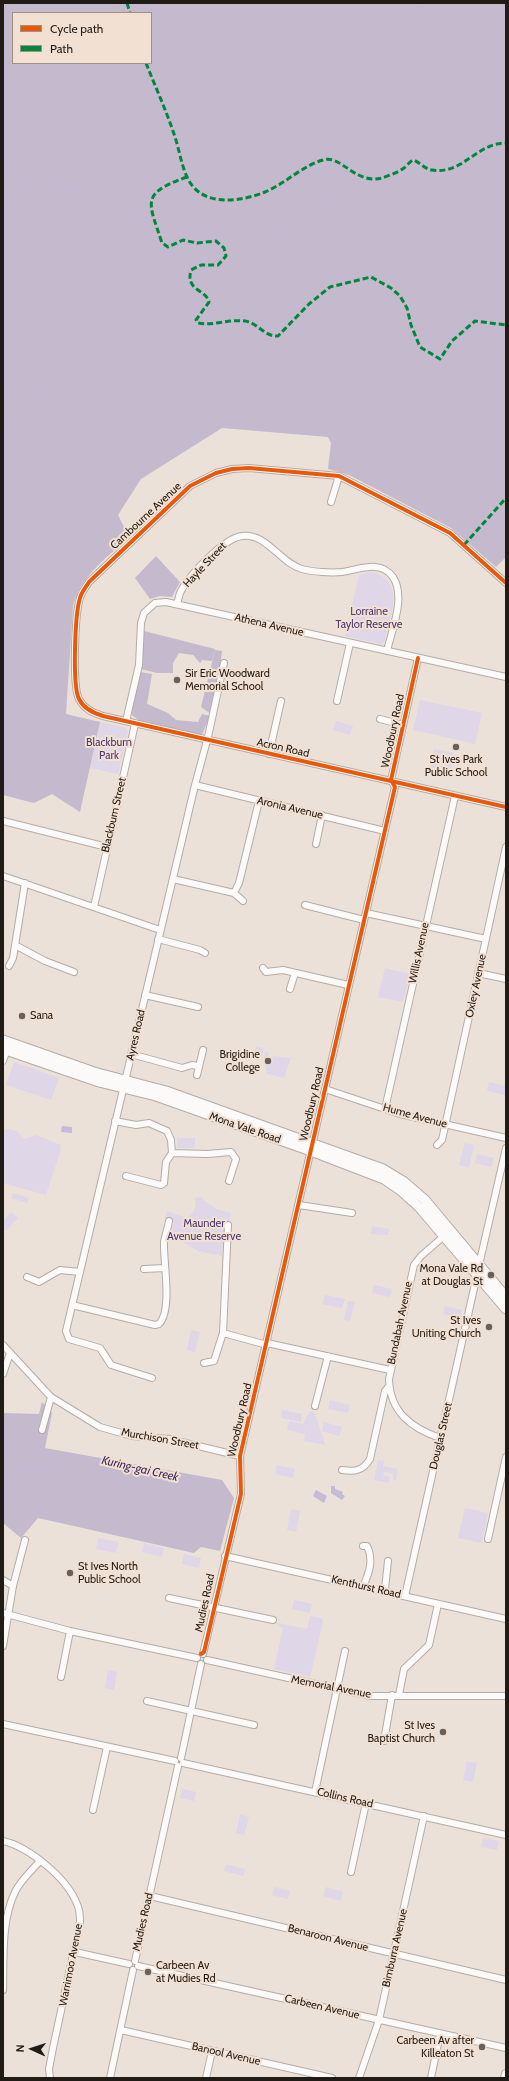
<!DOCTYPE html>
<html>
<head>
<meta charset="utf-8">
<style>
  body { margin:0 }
  #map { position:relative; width:509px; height:2081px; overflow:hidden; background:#ebe1d9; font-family:Cabin,sans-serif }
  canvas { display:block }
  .frame { position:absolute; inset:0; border:4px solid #211b16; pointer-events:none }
  .legend { position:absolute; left:12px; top:12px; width:140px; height:52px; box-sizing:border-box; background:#f2e0d2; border:1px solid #9e9187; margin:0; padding:5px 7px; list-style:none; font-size:12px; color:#211b16 }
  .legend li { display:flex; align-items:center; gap:8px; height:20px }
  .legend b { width:20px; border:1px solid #9e9187 }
  .north { position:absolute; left:12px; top:2029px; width:40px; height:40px; -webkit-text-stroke:3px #f2e0d2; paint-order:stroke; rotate:273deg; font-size:11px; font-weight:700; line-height:16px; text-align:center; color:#211b16 }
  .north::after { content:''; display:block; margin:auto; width:14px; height:18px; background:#211b16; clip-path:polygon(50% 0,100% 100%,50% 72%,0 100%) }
</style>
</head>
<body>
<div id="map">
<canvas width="509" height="2081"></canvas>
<div class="frame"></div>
<ul class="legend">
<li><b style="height:5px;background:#e8590c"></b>Cycle path</li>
<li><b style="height:5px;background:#00873e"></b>Path</li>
</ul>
<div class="north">N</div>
</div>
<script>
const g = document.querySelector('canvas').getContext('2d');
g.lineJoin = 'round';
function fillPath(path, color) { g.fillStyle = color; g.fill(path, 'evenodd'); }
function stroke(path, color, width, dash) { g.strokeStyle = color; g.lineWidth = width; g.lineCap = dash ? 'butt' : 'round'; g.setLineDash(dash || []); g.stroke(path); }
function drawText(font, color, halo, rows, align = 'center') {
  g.font = font + ' Cabin,sans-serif'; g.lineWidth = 4; g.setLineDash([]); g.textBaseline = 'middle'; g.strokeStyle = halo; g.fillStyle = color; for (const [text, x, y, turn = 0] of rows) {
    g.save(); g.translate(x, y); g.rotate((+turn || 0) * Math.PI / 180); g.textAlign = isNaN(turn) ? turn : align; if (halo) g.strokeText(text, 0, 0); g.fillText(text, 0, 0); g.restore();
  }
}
fillPath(new Path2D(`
  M371 572C407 580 390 616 385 641L381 644 345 636 359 575Z
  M420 700 482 713 475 744 413 730Z
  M336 721 353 726 350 735 333 730Z
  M100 722 126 728 128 731 118 774 90 768Z
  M434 749 453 753 450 773 430 769Z
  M385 968 410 974 403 1002 378 997Z
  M255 1047 264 1048 262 1057 258 1060 253 1059Z
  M265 1051 269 1054 266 1059 271 1061 273 1056 291 1058 284 1078 267 1074C266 1066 263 1059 265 1051Z
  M14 1062 59 1078 51 1100 6 1085Z
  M489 1082 506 1086 505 1095 487 1091Z
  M8 1129 17 1131 24 1139 36 1135 61 1145 59 1156 46 1195 3 1183V1130Z
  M177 1138H195V1148H177Z
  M465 1143 474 1145 469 1168 459 1165Z
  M477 1154 494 1158 491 1167 475 1163Z
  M13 1193 29 1198 27 1203 11 1198Z
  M200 1197 216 1209 231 1213 225 1239H223L222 1256 198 1251 171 1235 174 1222 165 1218 167 1211 186 1218C194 1213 197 1207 195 1198Z
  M11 1212 18 1218 6 1231 3 1228V1221Z
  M372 1226 389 1229 388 1235 371 1234Z
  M374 1285 392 1289 390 1297 372 1293Z
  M325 1295 345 1299 342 1308 322 1304Z
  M348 1301 355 1302 350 1321 344 1320Z
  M445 1306 462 1310 460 1318 443 1314Z
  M191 1330 200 1332 195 1352 187 1350Z
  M330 1400 350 1405 348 1413 328 1409Z
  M282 1410 302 1414 301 1422 281 1418Z
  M310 1411 315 1413 325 1445 304 1441 305 1434 287 1430 289 1421 307 1425V1427L308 1425 303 1424Z
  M324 1422 342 1427 339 1436 322 1431Z
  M378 1460 384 1461 383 1466 398 1469 396 1480H393V1473L384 1472 383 1475 390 1477 389 1483 374 1480Z
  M277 1465 295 1469 293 1478 275 1474Z
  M465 1508 488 1513 482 1543 458 1538Z
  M291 1509 300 1511 296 1532 287 1530Z
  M98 1538 119 1542 116 1553 96 1549Z
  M144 1543 164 1548 162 1557 142 1552Z
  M184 1554 201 1558 199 1568 182 1564Z
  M294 1600 312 1604 310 1613 292 1609Z
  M310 1616 322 1618 323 1622 310 1677 274 1669 283 1628 277 1625 279 1623 307 1629Z
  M108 1670 117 1672 114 1690 105 1688Z
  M467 1761 477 1763 473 1782 463 1780Z
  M182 1789 196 1792 194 1801 180 1798Z
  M240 1814 249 1817 244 1835 236 1833Z
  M483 1838 499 1841 497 1850 481 1847Z
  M226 1864 245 1869 243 1876 224 1871Z
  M274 1887 290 1891 288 1899 272 1895Z
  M326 1887 343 1892 341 1901 323 1896Z`), '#dfd6e7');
fillPath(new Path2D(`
  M3 3H506V557L496 567 451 528 349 475 328 469 331 443 328 437 222 428 141 479 118 515 129 537C108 557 80 576 73 606L66 714 100 722 80 812 52 794 34 803 3 795ZM13 13H151V63H13Z
  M156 556 180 582 172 597 160 596 150 599 135 578Z
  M144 631 215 649 212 661 202 660 200 663 193 655 179 653 173 663V673H157L141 669Z
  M215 650 222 651 218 682 211 714 201 707Z
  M140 672 152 674 147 704 168 713 176 720 198 722 202 714 210 716 201 737 164 728V726L141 722 132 715 133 698Z
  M42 1402 52 1413 45 1448 222 1480 234 1498 220 1551 201 1547 194 1553 38 1518 21 1538 3 1523V1413L39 1414Z`), '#c4b9cd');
fillPath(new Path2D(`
  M62 1126 72 1127V1133L61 1132Z
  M331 1486H335V1489L343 1492 342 1494 345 1496 342 1500 331 1493Z
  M316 1490 327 1496 324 1503 313 1496Z`), '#c5bad7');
stroke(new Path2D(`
  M119 3 122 13
  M418 3 434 13 461 43 496 134 506 147
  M3 178 77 191 111 204 123 217
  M123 216C109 172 164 167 163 130 163 111 147 80 139 63
  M123 217 142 222 154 237 159 240 170 236 187 226 226 229 254 241 283 237 310 229 320 198 326 194C343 202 356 215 375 220 392 224 449 217 463 207 474 198 491 173 500 161L506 157
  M3 415 20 405 55 389C57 376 59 349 67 339 76 326 110 310 124 302L136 264 155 250 156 243 159 240
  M3 1469 50 1470 78 1461 99 1459 151 1474 181 1478 201 1493 223 1505`), '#c5bad7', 1);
const minor = new Path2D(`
  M331 502 339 476
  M506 583 450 533 339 476 249 468 232 469 216 473 190 486 89 582C86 587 81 593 80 598 75 614 72 685 79 699 84 709 93 713 103 716L506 807
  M177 604C178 601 179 596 180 593 188 576 224 538 242 536 267 533 280 563 302 569 313 572 331 573 342 572 359 570 380 559 393 577 406 597 392 629 387 651
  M337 701 350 643
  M380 719 403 725
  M126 721 139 665 141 623 144 613 155 603 166 602 506 677
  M269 754 281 701
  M195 785 385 831
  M3 821 107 847
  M316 844 322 815
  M3 876 160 930
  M173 879 234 893
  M243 901 234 893 239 883 259 801
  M305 905 364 920
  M94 907 135 724
  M366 913 486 939
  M158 939 200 950 205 953
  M15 945 45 961 74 972
  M9 966 13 958 25 883
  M263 968 266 972 283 970 348 985
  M478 973 506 979
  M290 989 295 973
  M145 995 198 1007
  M131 1054 182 1068 192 1065 198 1066
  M3 1061 7 1050
  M197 1075 203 1050
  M325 1089 400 1114 506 1138
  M385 1109 455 796
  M115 1121 136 1125 149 1123 167 1131 171 1140 172 1153 166 1162 164 1183 161 1185 126 1176
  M437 1145 442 1140 506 847
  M172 1153 207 1154 231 1152 236 1159 229 1181
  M299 1205 352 1213
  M479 1265 506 1148
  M144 1269 165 1268
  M27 1277 39 1282 60 1270 80 1272
  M72 1305 155 1325 159 1324C173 1310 163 1261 164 1242 165 1235 168 1228 169 1221
  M223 1333 267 1345
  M267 1343 390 1370
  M3 1345 51 1397 100 1427 132 1436 169 1439 240 1456
  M204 1363 214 1361 223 1333 228 1225
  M3 1374 10 1353
  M152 1378 111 1365 100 1348 69 1339 66 1331 195 785 208 737 224 663
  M315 1406 328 1356
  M42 1430 51 1397
  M440 1438C411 1428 390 1412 389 1379L414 1265 421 1256 444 1236
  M342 1470C354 1472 363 1471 370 1459L385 1391 389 1386
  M488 1539 506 1457
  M225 1556 506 1619
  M3 1580 13 1586
  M363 1587C369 1573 374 1560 367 1546H363
  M386 1592 385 1589 388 1561
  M405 1596 477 1275
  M169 1598 273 1620
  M3 1613 70 1631 197 1658
  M3 1646 13 1586 25 1540
  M203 1654 241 1494 240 1456 395 787 391 780 418 658
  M207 1660 370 1696H506
  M61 1677 70 1631
  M399 1695 404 1669 429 1645 438 1604
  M147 1701 254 1725
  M3 1724 175 1761
  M384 1741 392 1695
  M181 1758 201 1664
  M183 1763 506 1835
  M315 1792 345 1651
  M93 1810 107 1747
  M3 1841C29 1847 67 1878 77 1904 80 1910 80 1916 80 1922L53 2048 49 2069 50 2078
  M351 1872 366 1803
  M150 1896 506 1980
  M75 1952 129 1964
  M135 1961 178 1766
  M138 1966 506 2048
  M3 1990C4 1959 1 1921 15 1892 20 1881 31 1871 40 1861
  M121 2030 332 2078
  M110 2078 133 1970
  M206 2078 212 2051
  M359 2078 379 2020 424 1816
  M431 2078 440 2034`);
const major = new Path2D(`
  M505 2078 506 2074`);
const highway = new Path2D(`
  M3 1040 94 1072 166 1091 383 1169 403 1181 425 1200 506 1297
  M3 1049 99 1082 156 1096 311 1151 384 1179 400 1190 419 1207 506 1309`);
stroke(minor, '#b3aca5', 8);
stroke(major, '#b3aca5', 10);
stroke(highway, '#b3aca5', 11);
stroke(minor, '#fcfaf9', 6);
stroke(major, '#fcfaf9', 8);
stroke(highway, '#fcfaf9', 9);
stroke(new Path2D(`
  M127 3 130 13
  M146 63C155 86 166 110 174 134 179 148 181 164 187 177 201 208 240 202 265 192 286 183 302 166 323 160 341 154 355 185 382 178 388 176 399 172 404 168 407 166 409 162 413 160 420 162 424 169 432 170 463 175 476 143 506 143
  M187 177C139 194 149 202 162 243L168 247 183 240 197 243 216 241 224 248 226 256 218 265H201L191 270C185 291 206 289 209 302L196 320 198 323C213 326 229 319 245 321 258 323 265 337 278 336L309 304 330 287 371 277 391 288 400 296 407 308 411 325 420 347 440 359 452 341 475 321 506 325
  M464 545 506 498`), '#00873e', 3, [6, 3]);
stroke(new Path2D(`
  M506 583 450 533 339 476 249 468 232 469 216 473 190 486 89 582C86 587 81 593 80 598 75 614 72 685 79 699 84 709 93 713 103 716L506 807
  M201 1654 204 1652 241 1494 240 1456 395 787 391 780 418 658`), '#e8590c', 4);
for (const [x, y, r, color] of [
  [177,680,4,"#68605a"],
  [456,747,4,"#68605a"],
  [22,1016,4,"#68605a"],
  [268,1061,4,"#68605a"],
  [491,1275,4,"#68605a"],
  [489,1327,4,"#68605a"],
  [70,1573,4,"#68605a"],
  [443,1732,4,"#68605a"],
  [148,1972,4,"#68605a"],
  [482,2047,4,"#68605a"]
]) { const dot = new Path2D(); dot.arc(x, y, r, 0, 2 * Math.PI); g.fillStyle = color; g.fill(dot); stroke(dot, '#f2e0d2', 1.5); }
drawText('11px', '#211b16', '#f2e0d2', [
  ["Cambourne Avenue",146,516,-43],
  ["Hayle Street",205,565,-47],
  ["Athena Avenue",269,625,13],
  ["Woodbury Road",393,731,-78],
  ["Acron Road",283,748,13],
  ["Aronia Avenue",290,808,13],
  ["Blackburn Street",114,815,-77],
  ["Willis Avenue",419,953,-78],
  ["Oxley Avenue",476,986,-78],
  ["Ayres Road",136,1035,-77],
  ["Woodbury Road",312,1104,-77],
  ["Hume Avenue",415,1116,15],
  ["Mona Vale Road",245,1128,19],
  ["Bundabah Avenue",400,1323,-78],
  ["Woodbury Road",240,1420,-77],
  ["Douglas Street",441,1436,-77],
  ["Murchison Street",160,1439,10],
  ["Kenthurst Road",366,1587,13],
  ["Mudies Road",205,1603,-78],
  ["Memorial Avenue",331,1687,11],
  ["Collins Road",345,1798,13],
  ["Mudies Road",143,1922,-77],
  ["Benaroon Avenue",328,1938,14],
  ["Bimburra Avenue",395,1948,-77],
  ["Warrimoo Avenue",71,1965,-79],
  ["Carbeen Avenue",322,2007,13],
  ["Banool Avenue",226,2054,13]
]);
drawText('11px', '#4b3a72', '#f2e0d2', [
  ["Lorraine",369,612],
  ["Taylor Reserve",369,625],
  ["Blackburn",109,743],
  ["Park",109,756],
  ["Maunder",204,1224],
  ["Avenue Reserve",204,1237]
]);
drawText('11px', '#211b16', '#f2e0d2', [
  ["Sir Eric Woodward",185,674,"left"],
  ["Memorial School",185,687,"left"],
  ["St Ives Park",456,760,"center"],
  ["Public School",456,773,"center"],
  ["Sana",30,1016,"left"],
  ["Brigidine",260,1055],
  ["College",260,1068],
  ["Mona Vale Rd",483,1269],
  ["at Douglas St",483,1282],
  ["St Ives",481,1321],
  ["Uniting Church",481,1334],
  ["St Ives North",78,1567,"left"],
  ["Public School",78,1580,"left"],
  ["St Ives",435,1726],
  ["Baptist Church",435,1739],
  ["Carbeen Av",156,1966,"left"],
  ["at Mudies Rd",156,1979,"left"],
  ["Carbeen Av after",474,2041],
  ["Killeaton St",474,2054]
], 'right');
drawText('italic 12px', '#3b2960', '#f2e0d2', [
  ["Kuring-gai Creek",140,1469,13]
]);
</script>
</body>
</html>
